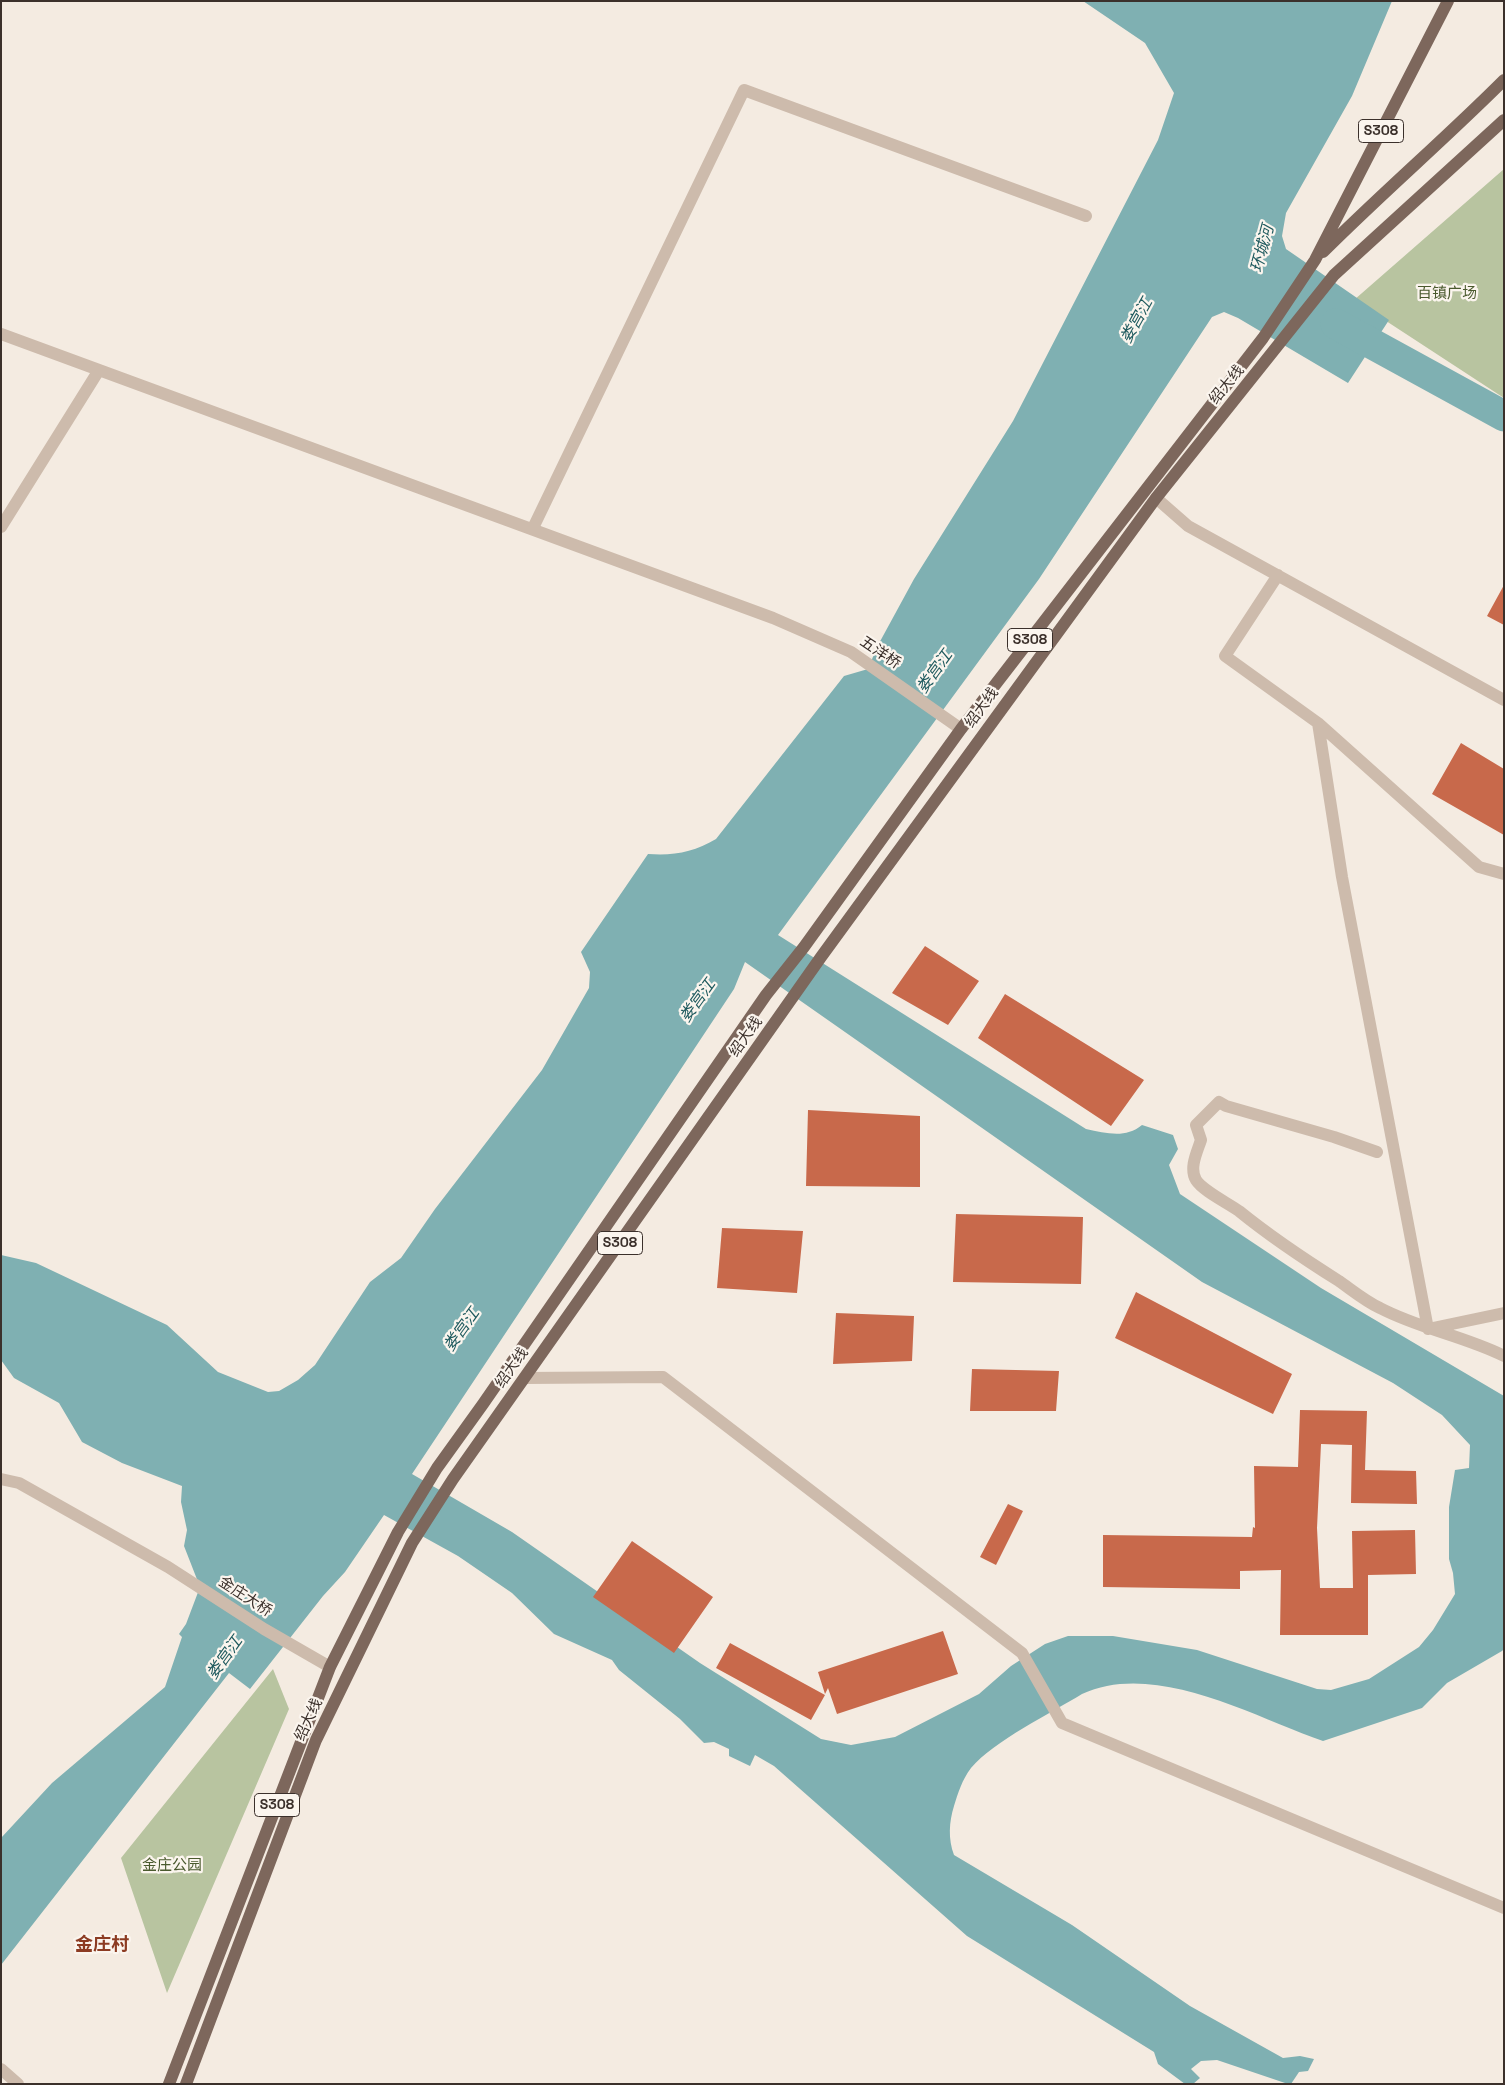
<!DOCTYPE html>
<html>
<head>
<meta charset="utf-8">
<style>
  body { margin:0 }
  #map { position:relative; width:1505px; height:2085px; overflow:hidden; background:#f4ebe1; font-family:"Space Grotesk",sans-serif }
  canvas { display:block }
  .frame { position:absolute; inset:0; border:2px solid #3b302b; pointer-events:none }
</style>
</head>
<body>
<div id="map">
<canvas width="1505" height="2085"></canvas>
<div class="frame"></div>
</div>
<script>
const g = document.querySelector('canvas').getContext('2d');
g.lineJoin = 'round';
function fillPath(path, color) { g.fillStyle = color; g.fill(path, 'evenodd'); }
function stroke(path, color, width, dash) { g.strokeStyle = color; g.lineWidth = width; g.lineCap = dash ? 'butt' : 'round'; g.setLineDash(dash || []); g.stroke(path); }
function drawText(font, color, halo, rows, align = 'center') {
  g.font = font + ' "Space Grotesk","Noto Sans SC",sans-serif'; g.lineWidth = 4.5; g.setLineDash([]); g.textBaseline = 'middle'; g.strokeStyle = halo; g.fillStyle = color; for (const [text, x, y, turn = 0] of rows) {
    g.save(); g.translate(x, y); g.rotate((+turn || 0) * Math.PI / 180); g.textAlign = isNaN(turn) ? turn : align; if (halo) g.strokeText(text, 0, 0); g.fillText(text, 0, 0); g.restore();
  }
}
fillPath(new Path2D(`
  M1504 169V398L1354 300Z
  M273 1669 289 1709 167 1993 121 1858Z`), '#b8c4a0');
fillPath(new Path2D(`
  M1083 1H1392L1352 96 1286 213 1282 236 1286 249 1389 320 1348 383 1238 318 1224 312 1212 317 1039 579 778 935 1086 1129C1106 1133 1125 1139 1142 1125L1173 1135 1178 1149 1169 1165 1180 1194 1321 1288 1504 1396V1649L1502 1651 1447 1683 1422 1708 1323 1741C1254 1717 1155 1660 1082 1694 1051 1713 994 1741 971 1768 962 1780 958 1793 954 1806 949 1822 948 1839 954 1855L1072 1925 1190 2006 1283 2058 1300 2056 1314 2059 1308 2071 1299 2072 1291 2084H1288L1217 2060 1201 2061 1191 2069 1200 2078 1193 2084H1185L1158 2064 1154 2052 967 1936 774 1766 755 1755 750 1766 729 1756V1749L714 1742 704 1743 680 1719 619 1670 612 1660 554 1634 512 1593 458 1556 384 1515 345 1572 323 1596 250 1689 229 1673 1 1965V1838L52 1783 165 1687 182 1637 179 1634 186 1624 200 1587 184 1546 187 1530 181 1502 182 1486 122 1463 82 1442 59 1403 14 1378 1 1360V1255L36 1263 167 1325 218 1372 268 1392 279 1391 298 1380 315 1365 370 1282 401 1258 435 1209 542 1070 589 988 590 972 581 952 648 854C674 856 694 852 716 839L844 676 868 669 877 647 914 579 1013 421 1158 140 1174 93 1145 43ZM745 962 1202 1282 1393 1383 1442 1415 1470 1445 1469 1468 1455 1470 1449 1507V1559L1453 1573 1455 1594 1433 1630 1419 1647 1369 1679 1331 1690 1317 1689 1197 1650 1113 1636H1068L1045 1644 1011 1666 979 1694 895 1737 851 1745 821 1739 700 1663 512 1532 412 1474 734 989Z`), '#7fb0b2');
stroke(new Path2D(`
  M1336 324 1504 416`), '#7fb0b2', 31);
fillPath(new Path2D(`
  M1504 585V625L1487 616Z
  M1461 743 1504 769V835L1432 794Z
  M925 946 979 981 948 1025 892 993Z
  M1005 994 1144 1080 1111 1126 978 1038Z
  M808 1110 920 1116V1187L806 1186Z
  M956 1214 1083 1217 1081 1284 953 1282Z
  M722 1228 803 1231 797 1293 717 1288Z
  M1136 1292 1292 1374 1273 1414 1115 1338Z
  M836 1313 914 1316 912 1361 833 1364Z
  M972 1369 1059 1371 1056 1411H970Z
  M1300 1410 1367 1411 1365 1470 1416 1471 1417 1504 1351 1503 1352 1445 1321 1444 1317 1528 1320 1588H1353L1352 1531 1415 1530 1416 1574 1368 1575V1635H1280L1281 1570 1240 1571V1589L1103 1587V1535L1252 1537 1253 1527 1255 1528 1254 1466 1298 1467Z
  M1008 1504 1023 1511 996 1565 980 1557Z
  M632 1541 713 1597 674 1653 593 1597Z
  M943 1631 958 1674 837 1714 828 1688 825 1694 818 1672Z
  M730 1643 825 1695 811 1720 716 1668Z`), '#c8694b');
stroke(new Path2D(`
  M1 334 773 618 851 652 961 729
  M1156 498 1188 526 1504 700
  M1 527 99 370
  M533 528 744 90 1086 216
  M1278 575 1225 656 1318 723 1342 877 1428 1329 1504 1313
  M1318 723 1479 867 1504 874
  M1377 1152 1334 1137 1226 1106 1219 1102 1196 1125 1201 1140C1197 1152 1189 1168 1196 1180 1203 1191 1228 1203 1239 1211 1271 1237 1304 1259 1339 1281 1352 1290 1365 1301 1380 1308 1420 1329 1464 1336 1504 1356
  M525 1378 663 1377 1022 1653 1062 1723 1504 1908
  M1 1479 19 1483 168 1567 264 1629 330 1667
  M1 2069 18 2084`), '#cdbbac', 12);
stroke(new Path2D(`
  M1323 252C1382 193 1445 139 1504 80
  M169 2084 330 1667 398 1532 437 1468 483 1404 766 995 804 947 961 729 1263 338 1315 260 1448 1
  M186 2084 316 1740 412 1543 453 1479 821 957 1156 498 1334 275 1504 120`), '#7d675c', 12);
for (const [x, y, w] of [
  [1381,131,45],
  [1030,640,45],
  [620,1243,45],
  [277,1805,45]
]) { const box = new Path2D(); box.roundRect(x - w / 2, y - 11.5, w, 23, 4); g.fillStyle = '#fbf5ee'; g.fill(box); stroke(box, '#3b302b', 1); }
drawText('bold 14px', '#3b302b', null, [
  ["S308",1381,131],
  ["S308",1030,640],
  ["S308",620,1243],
  ["S308",277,1805]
]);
drawText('15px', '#4a5a2e', '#fbf5ee', [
  ["百镇广场",1447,294],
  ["金庄公园",172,1866]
]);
drawText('15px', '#3b302b', '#fbf5ee', [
  ["绍大线",1227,385,-51],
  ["五洋桥",880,653,34],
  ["绍大线",982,708,-54],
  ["绍大线",746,1037,-55],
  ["绍大线",512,1368,-55],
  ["金庄大桥",245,1597,33],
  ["绍大线",309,1720,-65]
]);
drawText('italic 16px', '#1f5a5e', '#fbf5ee', [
  ["环城河",1263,249,-75],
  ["娄宫江",1137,321,-61],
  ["娄宫江",935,672,-54],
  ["娄宫江",698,1001,-54],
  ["娄宫江",462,1330,-54],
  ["娄宫江",225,1658,-54]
]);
drawText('bold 18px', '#8c3b22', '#fbf5ee', [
  ["金庄村",102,1945]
]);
</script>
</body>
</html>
